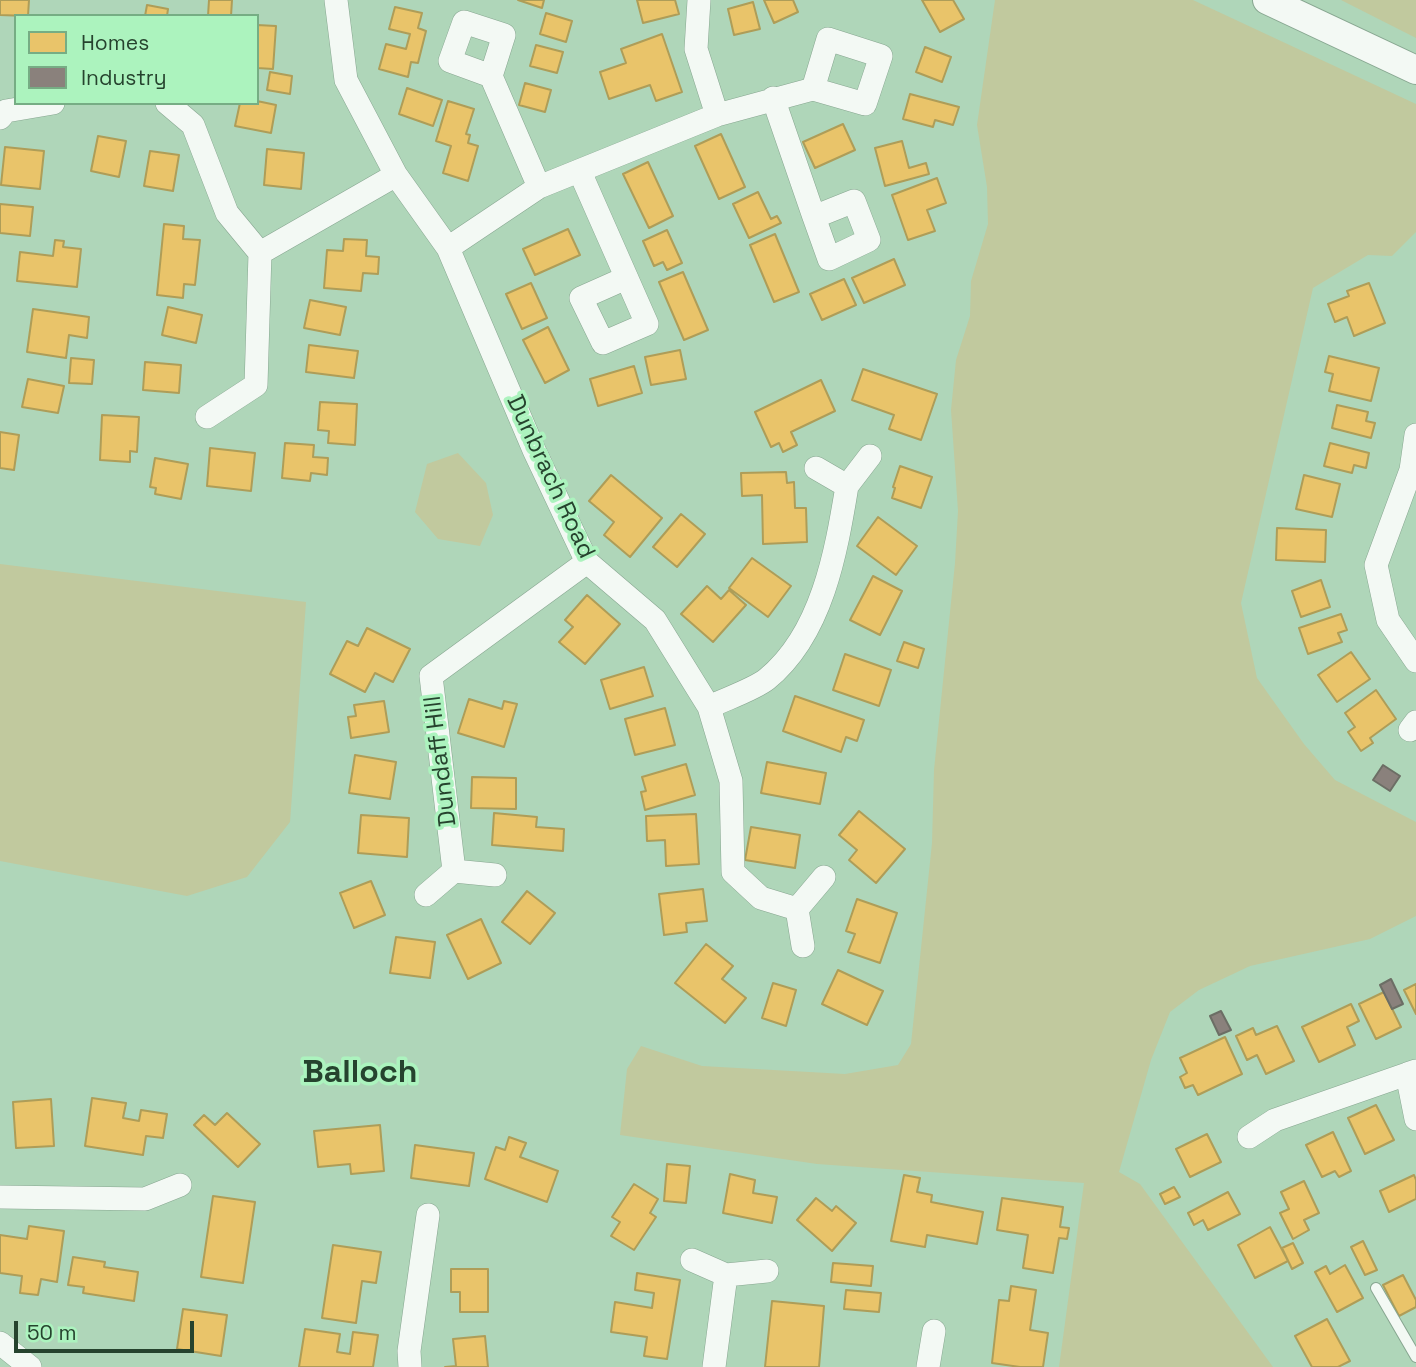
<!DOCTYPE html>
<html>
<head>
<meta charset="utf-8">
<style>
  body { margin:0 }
  #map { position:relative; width:1416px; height:1367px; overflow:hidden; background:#afd6b9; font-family:"Space Grotesk",sans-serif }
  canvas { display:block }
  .legend { position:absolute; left:14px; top:14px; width:245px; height:91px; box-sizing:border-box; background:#acf3be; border:2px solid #76ad84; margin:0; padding:9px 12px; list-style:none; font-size:21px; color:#26432e }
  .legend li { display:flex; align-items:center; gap:14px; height:35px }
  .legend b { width:35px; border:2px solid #76ad84 }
  .scale { position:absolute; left:14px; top:1321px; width:180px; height:32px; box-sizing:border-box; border:4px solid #26432e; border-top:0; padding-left:9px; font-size:21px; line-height:24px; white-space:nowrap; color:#26432e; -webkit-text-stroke:5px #acf3be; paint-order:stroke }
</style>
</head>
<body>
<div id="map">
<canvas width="1416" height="1367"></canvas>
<ul class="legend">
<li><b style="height:19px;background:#e9c46a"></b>Homes</li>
<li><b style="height:19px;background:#8a817c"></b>Industry</li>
</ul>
<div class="scale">50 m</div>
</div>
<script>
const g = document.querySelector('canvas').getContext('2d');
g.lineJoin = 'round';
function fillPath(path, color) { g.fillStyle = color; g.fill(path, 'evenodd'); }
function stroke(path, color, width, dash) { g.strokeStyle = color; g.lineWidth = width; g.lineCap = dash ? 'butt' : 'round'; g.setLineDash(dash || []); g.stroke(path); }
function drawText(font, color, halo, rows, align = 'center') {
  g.font = font + ' "Space Grotesk",sans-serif'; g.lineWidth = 7; g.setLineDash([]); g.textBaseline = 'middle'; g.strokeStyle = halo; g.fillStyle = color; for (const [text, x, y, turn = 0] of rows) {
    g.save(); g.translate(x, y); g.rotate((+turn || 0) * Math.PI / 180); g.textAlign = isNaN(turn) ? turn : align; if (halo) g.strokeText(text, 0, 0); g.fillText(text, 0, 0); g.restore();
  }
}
fillPath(new Path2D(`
  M995 0H1193L1416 104V232L1392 256 1368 255 1313 288 1241 603 1257 678 1304 744 1335 780 1416 822V916L1370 939 1250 966 1199 990 1170 1012 1151 1060 1119 1172 1140 1184 1273 1367H1059L1084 1183 817 1164 620 1135 627 1069 641 1046 702 1066 845 1074 898 1065 911 1044 932 843 934 770 955 563 958 511 951 410 956 360 970 316 971 281 988 224 987 187 977 125Z
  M1341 0H1416V38Z
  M458 453 486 483 493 515 480 546 438 539 415 512 427 464Z
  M0 564 306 602 290 822 247 877 187 896 0 861Z`), '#c1c99e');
const homes = new Path2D(`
  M0 0H29L28 16 0 15Z
  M209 0H232L231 16H208Z
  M518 0H544L542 8Z
  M637 0H675L679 14 643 23Z
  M764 0H793L798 12 774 23Z
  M922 0H953L964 19 940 32Z
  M753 2 760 29 734 35 728 9Z
  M147 5 168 9 167 16H145Z
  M395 7 422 13 418 28 426 31 418 63 411 62 408 77 379 69 386 44 406 49 410 34 389 29Z
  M546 13 572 21 566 42 540 34Z
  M257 25 276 26 273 69 257 68Z
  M662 34 682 92 656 101 650 85 609 99 600 72 626 63 621 49Z
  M536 45 563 52 557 73 530 66Z
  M925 47 951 57 942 82 916 72Z
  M270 72 292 76 290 94 267 90Z
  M525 83 551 90 545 112 519 105Z
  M407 88 442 100 433 126 399 114Z
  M910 94 959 107 953 125 935 120 933 127 903 119Z
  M257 101 276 105 271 133 235 126 240 103H257Z
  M448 101 474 109 466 134 470 135 468 143 478 146 468 181 443 173 451 146 436 141Z
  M843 124 855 150 815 168 803 142Z
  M721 134 745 187 719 199 695 146Z
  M98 136 126 141 119 177 91 171Z
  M902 141 909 168 926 163 929 174 885 186 875 148Z
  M5 147 44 151 40 189 1 185Z
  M267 149 304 153 301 189 264 185Z
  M150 151 179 155 173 191 144 186Z
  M648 162 673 216 649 228 623 174Z
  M937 178 946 203 927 210 935 231 908 240 892 195Z
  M758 192 771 219 777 216 781 223 749 238 733 204Z
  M0 204 33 207 30 236 0 233Z
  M164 224 184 226 183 239 200 240 195 285 184 284 183 298 157 295Z
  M568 229 580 255 535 275 523 249Z
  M667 230 682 263 667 270 663 262 654 266 643 241Z
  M775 234 799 292 774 302 750 245Z
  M344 239 367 240 366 256 379 257 378 274 363 273 361 291 324 288 327 250 343 251Z
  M55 240 64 241 63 247 81 249 77 287 17 281 20 252 53 256Z
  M894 259 905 285 864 303 852 278Z
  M683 272 708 330 684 340 659 282Z
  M844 279 856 305 822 320 810 294Z
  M531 283 547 318 522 329 506 294Z
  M1369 283 1385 323 1354 336 1347 317 1335 322 1328 304 1349 296 1347 291Z
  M310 300 346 307 340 335 304 328Z
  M168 307 202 315 196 343 162 335Z
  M33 309 89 317 87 338 69 335 66 358 27 352Z
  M548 327 569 370 545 383 523 340Z
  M309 345 358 351 354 378 306 372Z
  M680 350 686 379 651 385 645 357Z
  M1329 356 1379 368 1371 401 1329 391 1333 374 1325 372Z
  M71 358 94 360 92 384 69 383Z
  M145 362 181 365 179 393 143 390Z
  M634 366 642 393 598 406 590 379Z
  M863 369 937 394 921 440 889 429 894 415 852 400Z
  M28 379 64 386 58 413 22 407Z
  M821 380 835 411 791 432 797 445 783 452 779 443 771 447 755 412Z
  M320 402 357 404 355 445 328 443 329 431 318 430Z
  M1337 405 1368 412 1366 421 1375 423 1371 438 1332 428Z
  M102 415 139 417 137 452 130 451V462L100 460Z
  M0 432 19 435 14 470 0 468Z
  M285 443 314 445 313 457 328 458 327 475 311 473 310 481 282 478Z
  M1330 443 1369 453 1366 468 1354 465 1352 473 1324 466Z
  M210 448 255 453 251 491 207 486Z
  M155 458 188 464 181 499 155 494 156 488 150 487Z
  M900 466 932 477 921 508 892 498 895 488 893 487Z
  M786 472 787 483 794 482 795 508H806L807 542 763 544 762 495 742 496 741 473Z
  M611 475 662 518 630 557 604 535 614 522 589 501Z
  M1304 475 1340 484 1332 517 1296 509Z
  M681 514 705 534 677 567 653 547Z
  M878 517 917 546 896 575 857 546Z
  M1277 528 1326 530 1325 562 1276 560Z
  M752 558 791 586 768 617 729 588Z
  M873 576 902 591 880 635 850 620Z
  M1321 580 1330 607 1301 617 1292 591Z
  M707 586 721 599 729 590 746 605 713 642 681 614Z
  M587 595 620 624 585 664 559 642 573 627 565 620Z
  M1341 614 1347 630 1338 633 1342 642 1308 654 1299 628Z
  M367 628 410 649 393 682 375 673 365 692 330 674 347 641 358 646Z
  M904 642 924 649 918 668 897 661Z
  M1351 652 1370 679 1337 702 1318 675Z
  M845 654 891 670 879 706 833 690Z
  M644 667 653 696 610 709 601 680Z
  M1376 690 1396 719 1370 738 1373 743 1361 751 1348 732 1355 727 1345 713Z
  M795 696 864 720 857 741 846 737 841 752 783 731Z
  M469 699 502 709 504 701 517 704 504 747 458 733Z
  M384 701 389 732 351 738 348 717 356 716 354 705Z
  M665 708 675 745 635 755 625 719Z
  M355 755 396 762 390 799 349 793Z
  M767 762 826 773 820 804 761 793Z
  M686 764 695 795 645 810 641 792 646 791 642 777Z
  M472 777 516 778V809L471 808Z
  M859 811 905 849 876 883 849 860 857 850 839 835Z
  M494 813 537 817 536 827 564 829 563 851 492 845Z
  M696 814 699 864 666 866 665 840 647 841 646 816Z
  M361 815 409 818 407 857 358 853Z
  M751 827 800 835 795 868 745 860Z
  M371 881 385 915 354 928 340 893Z
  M703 889 707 921 686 923 687 932 664 935 659 894Z
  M527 891 555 913 530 944 502 922Z
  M857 899 897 913 880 963 848 952 855 934 846 931Z
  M481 919 501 963 468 979 447 935Z
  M396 937 435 942 430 978 390 973Z
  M706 944 733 966 722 979 746 998 725 1023 675 983Z
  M838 970 883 991 867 1025 822 1004Z
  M773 983 796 990 786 1026 762 1018Z
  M1416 984V1014L1404 990Z
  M1384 992 1401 1027 1376 1039 1359 1004Z
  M1351 1004 1359 1021 1347 1027 1355 1045 1319 1062 1302 1027Z
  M1277 1026 1294 1061 1266 1074 1257 1055 1247 1060 1236 1036 1253 1028 1256 1035Z
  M1225 1037 1242 1074 1198 1095 1193 1085 1185 1088 1180 1077 1187 1073 1180 1058Z
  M92 1098 126 1103 123 1118 139 1121 141 1110 167 1114 163 1138 146 1136 143 1155 85 1146Z
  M51 1099 54 1146 16 1148 13 1102Z
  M1376 1105 1394 1140 1365 1154 1348 1118Z
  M227 1113 260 1144 238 1167 194 1125 204 1115 215 1125Z
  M380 1125 384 1171 351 1174 350 1164 318 1167 314 1131Z
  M1333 1132 1351 1171 1339 1177 1335 1171 1322 1177 1306 1145Z
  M1207 1134 1221 1162 1190 1177 1176 1149Z
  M509 1137 526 1143 520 1157 558 1171 547 1202 485 1179 496 1147 505 1150Z
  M415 1145 474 1153 469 1186 411 1178Z
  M667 1164 690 1166 686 1203 664 1201Z
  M730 1174 755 1180 753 1193 777 1197 772 1223 723 1213Z
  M904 1175 920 1178 917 1192 932 1195 931 1202 983 1212 977 1244 927 1235 925 1247 891 1241Z
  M1414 1175 1416 1180V1199L1389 1212 1380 1191Z
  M1304 1181 1319 1213 1304 1220 1309 1230 1293 1239 1280 1213 1289 1209 1281 1192Z
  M634 1184 658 1199 650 1213 656 1217 634 1250 611 1236 620 1222 612 1217Z
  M1174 1187 1180 1197 1165 1204 1160 1194Z
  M1228 1192 1240 1214 1208 1230 1203 1220 1194 1225 1188 1213Z
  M213 1196 255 1202 243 1283 201 1277Z
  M816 1198 832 1211 836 1206 856 1223 832 1251 797 1220Z
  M1002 1198 1063 1207 1060 1227 1069 1228 1067 1239 1059 1238 1053 1273 1023 1268 1028 1235 997 1230Z
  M29 1226 64 1231 57 1282 41 1279 38 1295 20 1293 22 1276 0 1273V1235L27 1239Z
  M1270 1227 1288 1261 1255 1278 1238 1245Z
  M1363 1241 1377 1270 1365 1275 1351 1247Z
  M1293 1243 1303 1263 1292 1269 1282 1248Z
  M333 1245 381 1252 376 1283 362 1281 356 1323 322 1318Z
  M73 1257 105 1262 104 1267 138 1272 134 1301 83 1293 84 1287 68 1285Z
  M833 1263 873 1266 871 1286 831 1282Z
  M1345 1265 1363 1298 1337 1312 1315 1272 1326 1266 1330 1274Z
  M451 1269H488V1312H460V1292H451Z
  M637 1273 680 1280 667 1359 644 1356 647 1337 611 1332 615 1302 652 1308 654 1293 635 1290Z
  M1403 1275 1416 1300V1307L1399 1316 1383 1285Z
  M1011 1286 1036 1290 1030 1330 1048 1333 1043 1367H1020L992 1363 999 1300 1009 1301Z
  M846 1290 881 1293 879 1312 844 1309Z
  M772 1301 824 1306 819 1367H765Z
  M183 1309 227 1315 221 1356 177 1349Z
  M1327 1319 1350 1361 1338 1367H1312L1295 1336Z
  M305 1329 340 1334 337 1352 350 1354 353 1332 378 1335 373 1367H299Z
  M485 1336 488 1367H445L456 1366 453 1339Z`);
fillPath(homes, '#e9c46a');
stroke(homes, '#ae9d58', 2);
const industry = new Path2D(`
  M1383 765 1400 776 1390 791 1373 780Z
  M1391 979 1403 1004 1392 1009 1380 985Z
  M1221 1011 1231 1030 1219 1035 1210 1016Z`);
fillPath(industry, '#8a817c');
stroke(industry, '#6c6e65', 2);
const service = new Path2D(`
  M1376 1288 1416 1357`);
const minor = new Path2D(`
  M336 0 346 80 396 175 448 248 534 450 587 562 655 620 709 707 731 781 733 872 761 898 797 909
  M699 0 696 49 717 115
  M491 76 450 61 464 22 504 35 491 76 539 187
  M773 98 814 217 854 201 869 240 829 259 814 217
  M167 103 193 125 227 213 260 253
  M0 118 6 111 53 103
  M580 172 647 324 603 343 581 298 626 278
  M448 248 539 187 717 115 813 89 828 39 881 56 865 104 813 89
  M207 417 256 385 260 253 396 175
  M1416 435 1411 470 1376 565 1388 620 1416 661
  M816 468 847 486 870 456
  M709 707C725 699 753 690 767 679 822 634 836 553 847 486
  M1410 730 1416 722
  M454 871 431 676 587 562
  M426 895 454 871 495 875
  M803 946 797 909 824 877
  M1416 1071 1407 1074 1416 1119
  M1249 1137 1275 1120 1407 1074
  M0 1197 145 1199 180 1185
  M692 1260 726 1275 767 1271
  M0 1343 30 1367
  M410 1367 409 1351 428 1215
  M714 1367 726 1275
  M928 1367 934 1331`);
const tertiary = new Path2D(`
  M1267 0 1416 70`);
stroke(service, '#87a690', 12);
stroke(minor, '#87a690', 24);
stroke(tertiary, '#87a690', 30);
stroke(service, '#f3f9f4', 10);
stroke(minor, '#f3f9f4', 23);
stroke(tertiary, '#f3f9f4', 28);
drawText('24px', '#26432e', '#acf3be', [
  ["Dunbrach Road",550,477,65],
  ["Dundaff Hill",441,761,-97]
]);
drawText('bold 32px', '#26432e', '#acf3be', [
  ["Balloch",360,1073]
]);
</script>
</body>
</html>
